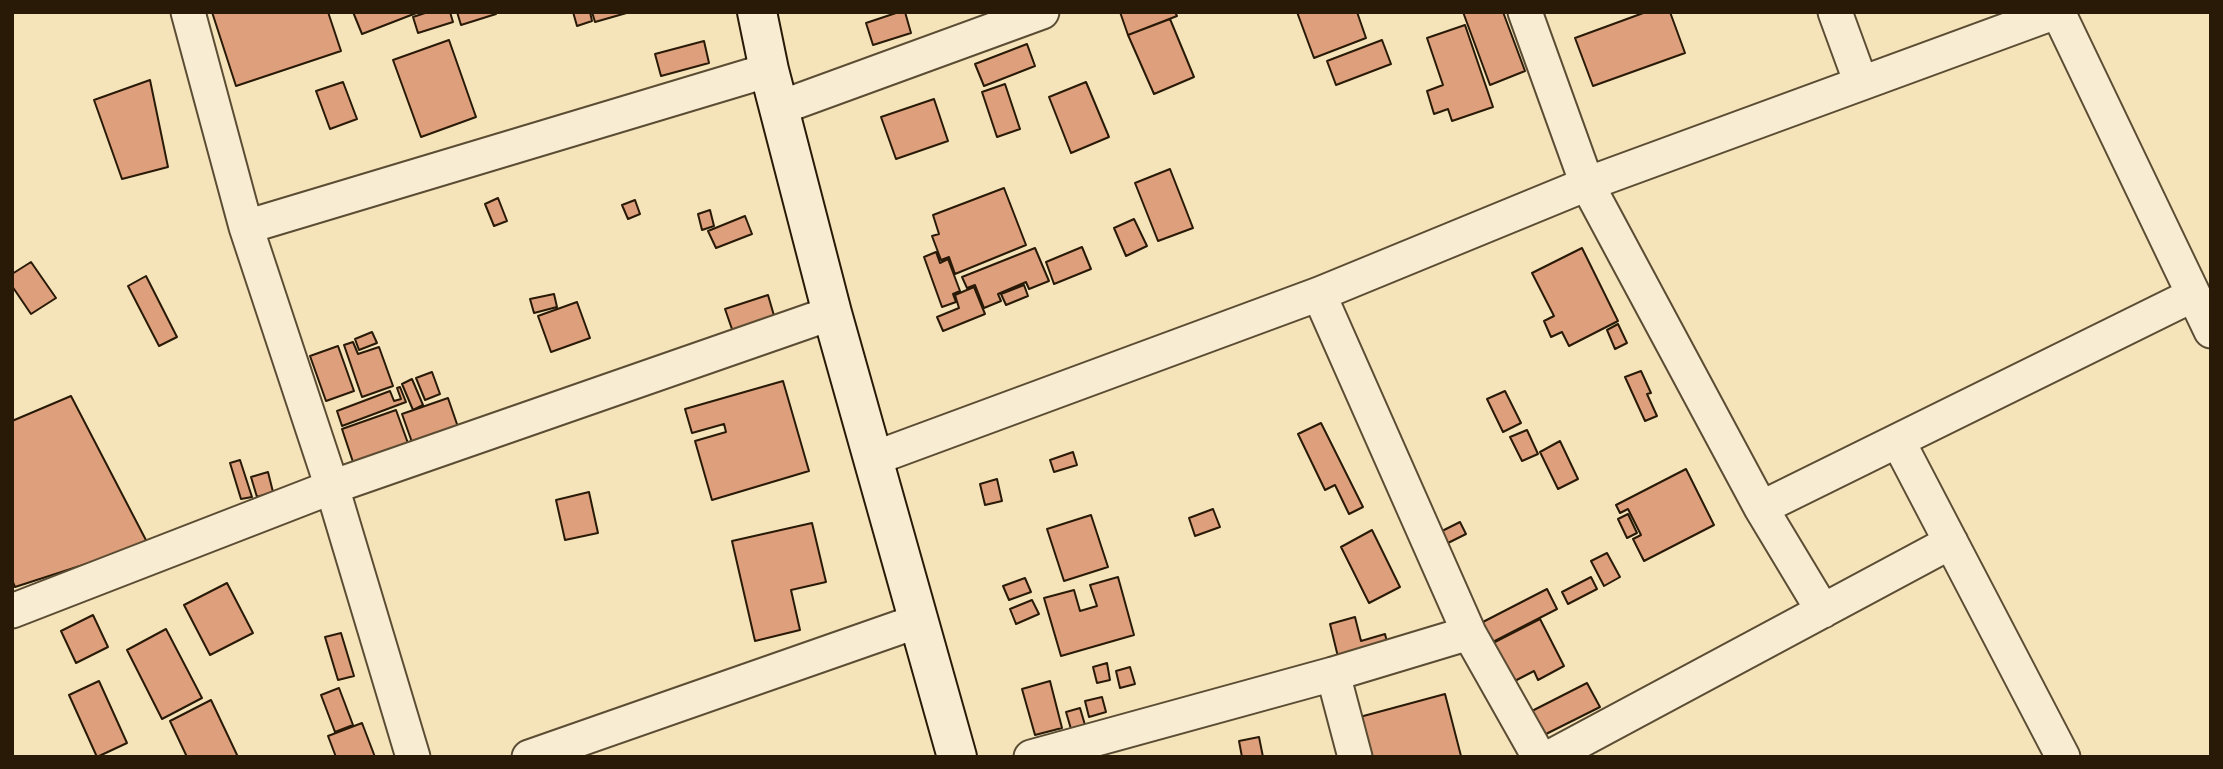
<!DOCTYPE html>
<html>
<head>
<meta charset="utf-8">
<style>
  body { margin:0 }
  #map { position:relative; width:2223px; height:769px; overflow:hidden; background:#f5e3b9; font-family:"Old Standard TT",serif }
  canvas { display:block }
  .frame { position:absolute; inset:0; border:14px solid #281a07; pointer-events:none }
</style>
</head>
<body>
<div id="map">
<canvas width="2223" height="769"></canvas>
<div class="frame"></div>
</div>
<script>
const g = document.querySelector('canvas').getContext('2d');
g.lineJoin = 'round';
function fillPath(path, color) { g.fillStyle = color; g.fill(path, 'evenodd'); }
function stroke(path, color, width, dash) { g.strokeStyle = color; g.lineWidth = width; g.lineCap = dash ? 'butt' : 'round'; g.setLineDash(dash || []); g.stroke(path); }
const building = new Path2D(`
  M212 12H328L341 51 236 86Z
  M353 12H419L362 34Z
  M428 12H450L453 22 418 33 413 17Z
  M457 12H495L496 14 461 25Z
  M573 12H590L592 21 577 26Z
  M592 12H630L595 22Z
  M899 12H905L911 33 873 45 866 23Z
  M1120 12H1175L1177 16 1128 35Z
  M1297 12H1357L1366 38 1314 58Z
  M1463 12H1503L1525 71 1490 85Z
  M1646 12H1670L1685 53 1593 86 1575 38Z
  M1170 19 1194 77 1154 94 1128 35Z
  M1465 25 1493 107 1452 121 1448 109 1434 114 1427 91 1443 85 1427 38Z
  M449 40 476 117 421 137 393 60Z
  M1382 40 1391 64 1336 85 1327 61Z
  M704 41 709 63 661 76 655 54Z
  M1027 44 1035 66 984 86 975 64Z
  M150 80 168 167 122 179 94 100Z
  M343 82 357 119 330 129 316 91Z
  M1086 82 1109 137 1071 153 1049 97Z
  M1005 84 1020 129 997 137 982 92Z
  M934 99 948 141 896 159 881 117Z
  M1170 169 1193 228 1158 241 1135 183Z
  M1004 188 1026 245 955 274 949 257 941 260 932 236 939 234 933 215Z
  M498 198 507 221 494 226 485 204Z
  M635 200 640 214 628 219 622 205Z
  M710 210 714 226 702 230 698 214Z
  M745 216 752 234 716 248 708 231Z
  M1134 219 1147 246 1126 256 1114 228Z
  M1082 247 1091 269 1054 284 1046 262Z
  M1035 248 1049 281 1029 289 1026 282 998 294 1001 301 984 308 975 285 967 288 962 277Z
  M1582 248 1618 321 1569 346 1562 332 1551 337 1544 321 1554 316 1532 273Z
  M936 252 940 263 948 259 960 291 953 294 956 302 942 307 924 257Z
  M31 262 56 298 31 314 12 286V274Z
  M146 276 177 337 159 346 128 286Z
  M1024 285 1028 296 1006 305 1001 294Z
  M974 287 985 314 943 331 937 317 959 308 955 295Z
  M554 294 557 307 534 313 530 299Z
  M768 295 775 319 733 332 725 309Z
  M577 302 590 338 551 352 538 316Z
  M1618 324 1627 343 1615 349 1607 330Z
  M372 332 377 343 359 350 355 339Z
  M353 342 358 354 379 347 393 386 362 397 344 345Z
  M338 346 354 391 326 401 310 356Z
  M1641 371 1651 393 1647 394 1657 416 1645 421 1625 377Z
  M432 372 440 394 425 400 416 378Z
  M412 379 423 405 413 410 402 384Z
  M783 381 809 471 712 500 695 441 726 432 724 424 692 433 685 409Z
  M400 387 406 402 342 426 337 411 390 391 394 401 401 399 397 388Z
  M1505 391 1521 423 1503 432 1487 399Z
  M71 396 148 544 15 587 12 580V421Z
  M448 398 459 430 413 445 402 414Z
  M396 410 409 446 354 465 342 429Z
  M1321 423 1363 507 1349 514 1335 485 1325 490 1298 434Z
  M1527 430 1538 454 1522 461 1510 437Z
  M1560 441 1578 479 1558 489 1540 452Z
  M1073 452 1077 465 1054 472 1050 460Z
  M240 460 252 497 241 499 230 463Z
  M1686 469 1714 525 1644 561 1633 539 1641 535 1628 509 1620 513 1616 505Z
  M268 472 273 492 257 497 251 477Z
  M997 479 1002 501 985 505 980 484Z
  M589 492 598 533 565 540 556 500Z
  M1213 509 1220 527 1195 536 1189 518Z
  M1628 514 1637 533 1627 538 1618 519Z
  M1091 515 1108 567 1064 581 1047 529Z
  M1460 522 1466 534 1444 545 1438 533Z
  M812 523 826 582 791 590 800 630 755 641 732 541Z
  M1372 530 1400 587 1369 603 1341 547Z
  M1607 553 1620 577 1604 586 1591 561Z
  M1118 577 1134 635 1061 656 1044 598 1074 590 1080 611 1097 606 1090 585Z
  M1591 577 1597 589 1568 604 1562 592Z
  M1025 578 1031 592 1009 600 1003 586Z
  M227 583 253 633 210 655 184 605Z
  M1547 589 1557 609 1487 645 1477 625Z
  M1032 600 1039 614 1016 624 1010 609Z
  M93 615 108 647 76 663 61 631Z
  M1355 617 1361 641 1385 634 1389 650 1340 665 1330 624Z
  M1540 619 1564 666 1538 680 1534 671 1507 685 1487 646Z
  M166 629 202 698 162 719 127 650Z
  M341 633 354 676 338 680 325 637Z
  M1107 663 1110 680 1097 683 1093 667Z
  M1130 667 1135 684 1120 688 1116 671Z
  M99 681 127 743 97 757 69 695Z
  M1050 681 1062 728 1035 735 1022 689Z
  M1587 683 1600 707 1538 738 1526 714Z
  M339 688 353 725 335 732 321 695Z
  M1445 694 1461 756 1366 757 1356 718Z
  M1102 697 1106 712 1089 717 1085 701Z
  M211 700 238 757H187L170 721Z
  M1080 708 1085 725 1071 729 1066 712Z
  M362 723 375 757H336L328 736Z
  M1259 737 1263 757H1242L1239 741Z`);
fillPath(building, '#dea07c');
stroke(building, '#281a07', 2);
const street = new Path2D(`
  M188 12 246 227 332 487 413 757
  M1525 12 1587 184 1761 508 1823 611
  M1835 12 1861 83
  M2058 12 2211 331
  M779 108 1042 12
  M246 227 769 70
  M1319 294 1469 633 1539 757
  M1898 441 2063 757
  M875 458 1319 294 1587 184 2056 12
  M1761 508 2193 295
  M12 611 332 487 832 313
  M1333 674 1355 757
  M529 757 918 621
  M1031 757 1333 674 1469 633
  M1550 757 1951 542`);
const secondary = new Path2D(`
  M757 12 769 70 832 313 957 757`);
stroke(street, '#5b4c34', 37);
stroke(secondary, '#281a07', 42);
stroke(street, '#f8edd2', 33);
stroke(secondary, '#f8edd2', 38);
</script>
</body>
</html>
